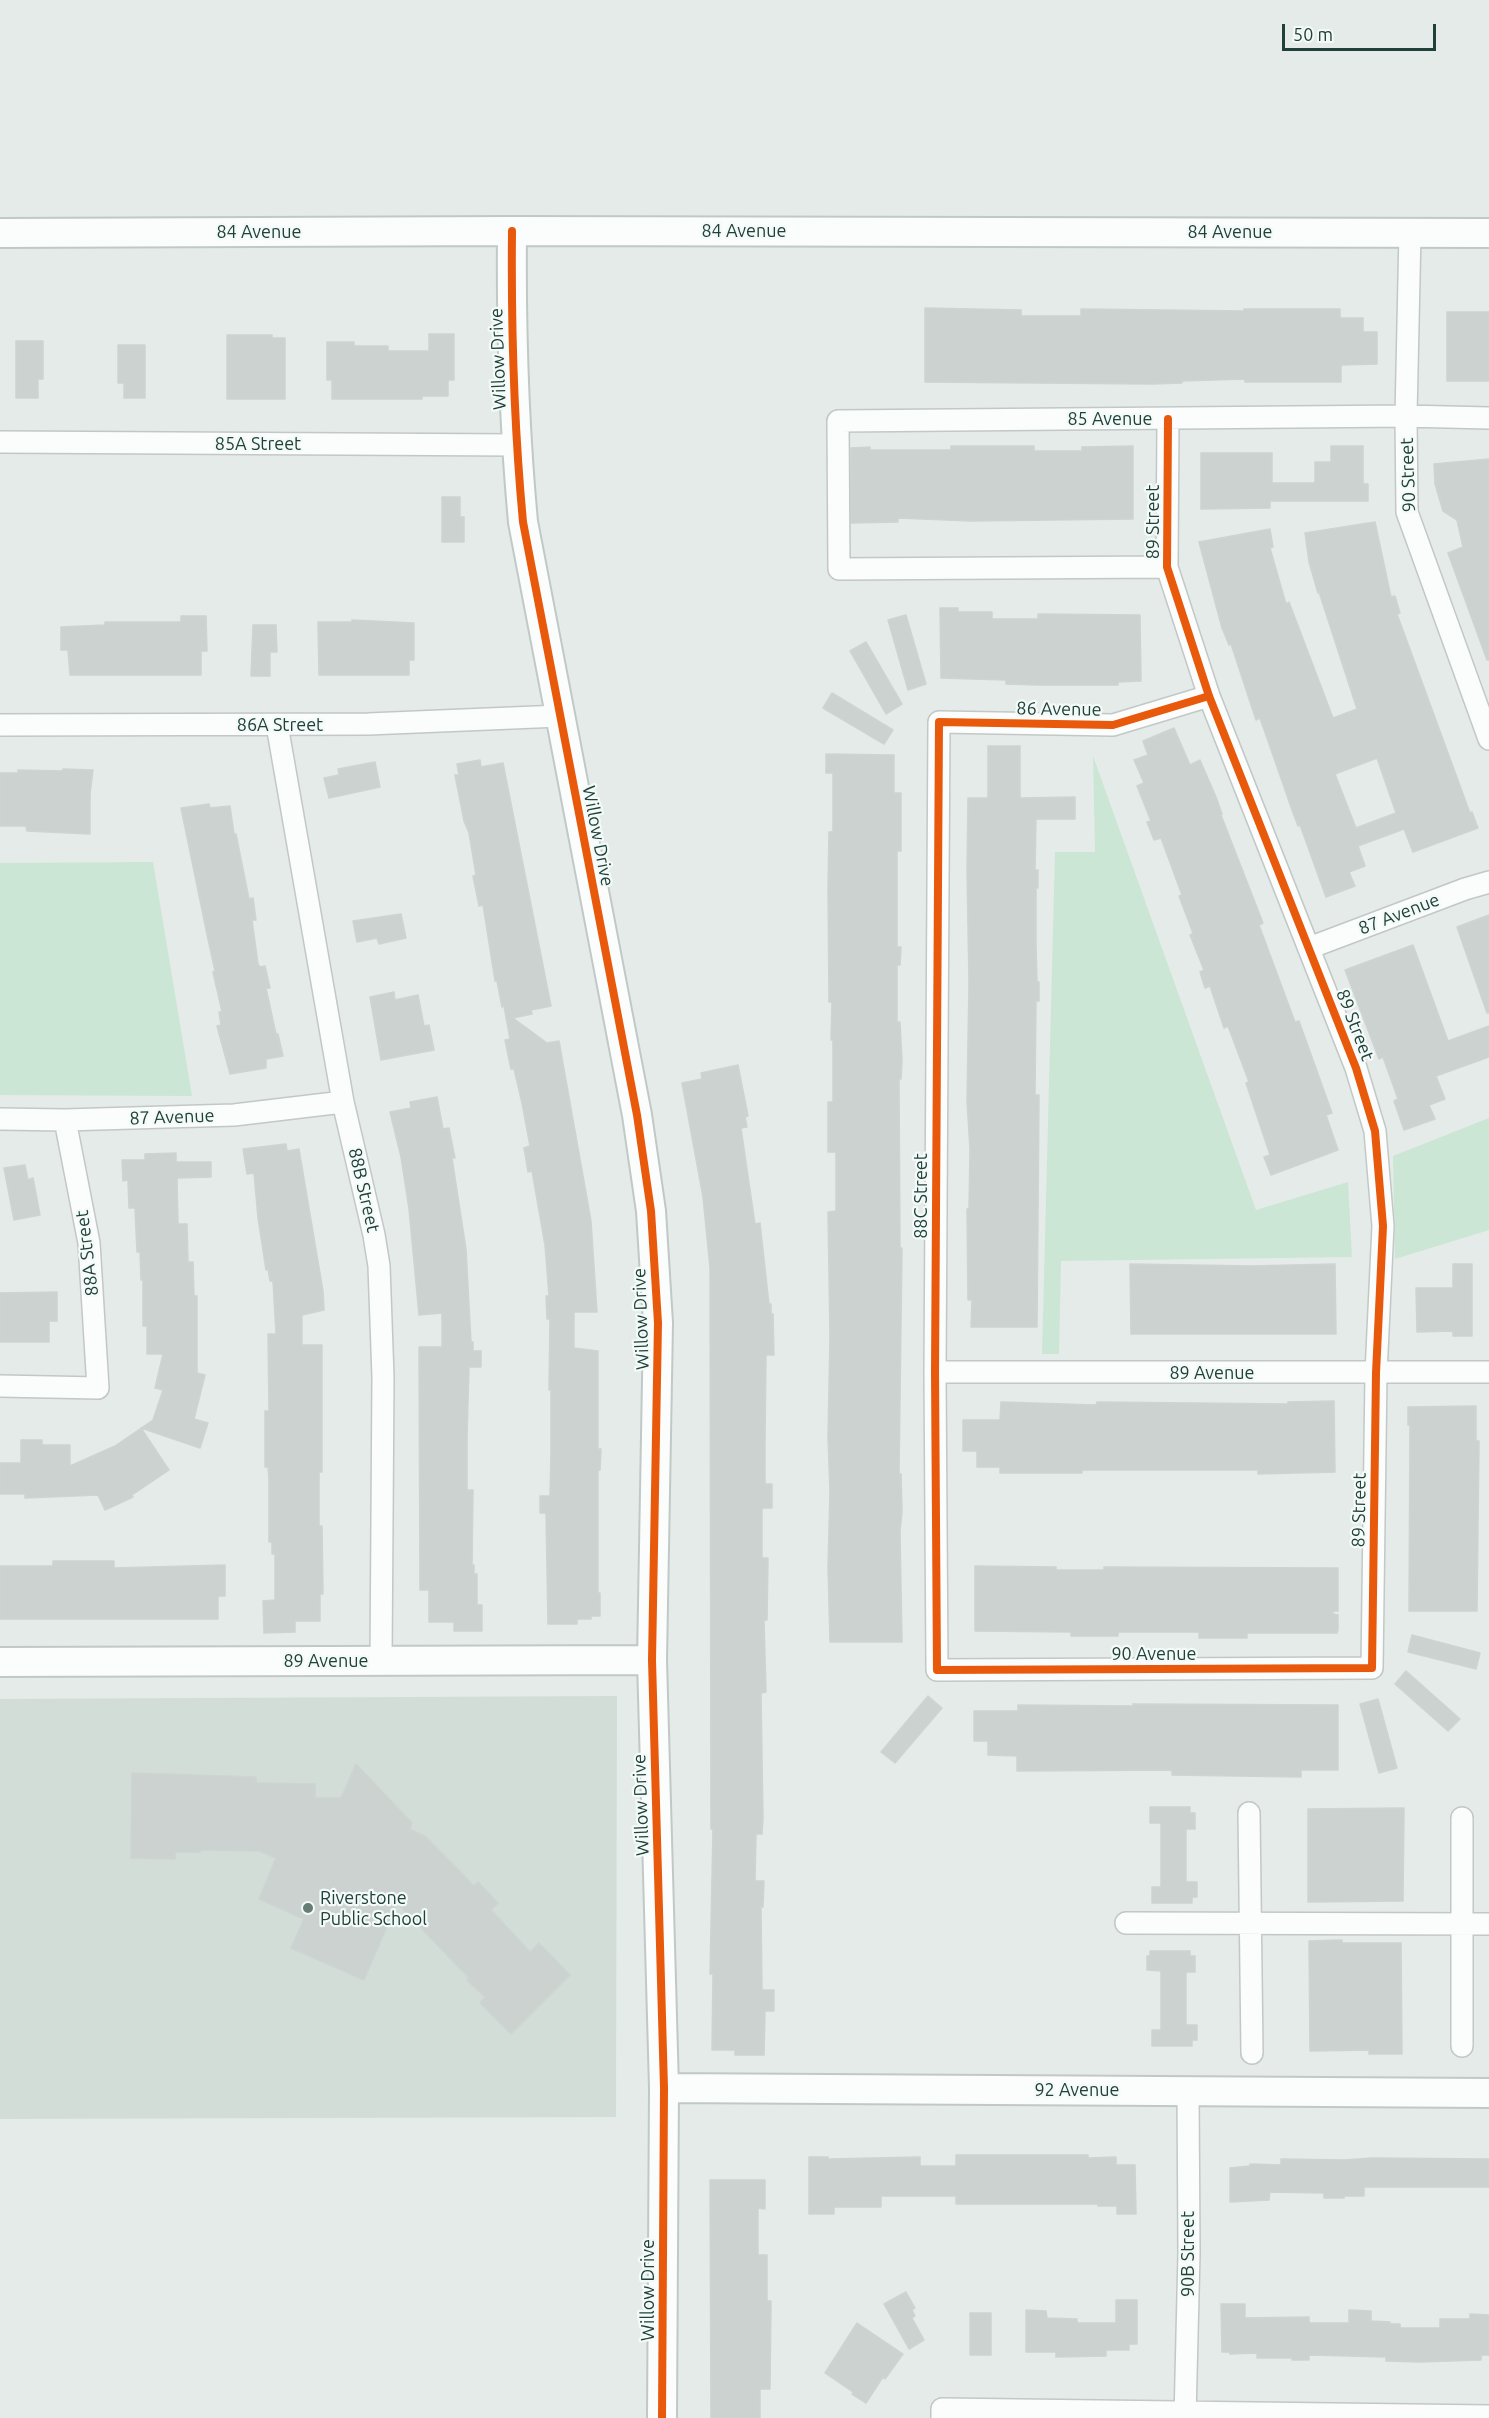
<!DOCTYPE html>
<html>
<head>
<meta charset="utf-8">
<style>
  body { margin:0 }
  #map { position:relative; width:1489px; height:2418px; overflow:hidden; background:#e5ebe8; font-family:Ubuntu,sans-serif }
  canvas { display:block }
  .scale { position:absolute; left:1282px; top:24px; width:154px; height:27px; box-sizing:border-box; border:3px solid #20413a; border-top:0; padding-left:8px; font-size:18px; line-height:21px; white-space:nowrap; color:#20413a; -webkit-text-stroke:4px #f3faf7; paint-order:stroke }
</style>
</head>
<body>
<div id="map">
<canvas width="1489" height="2418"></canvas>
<div class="scale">50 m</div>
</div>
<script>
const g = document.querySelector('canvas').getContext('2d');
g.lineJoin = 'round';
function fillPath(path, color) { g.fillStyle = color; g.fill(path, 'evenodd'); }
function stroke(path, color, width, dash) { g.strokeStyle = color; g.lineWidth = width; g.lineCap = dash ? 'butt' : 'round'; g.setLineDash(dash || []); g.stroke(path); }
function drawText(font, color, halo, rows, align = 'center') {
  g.font = font + ' Ubuntu,sans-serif'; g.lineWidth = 4.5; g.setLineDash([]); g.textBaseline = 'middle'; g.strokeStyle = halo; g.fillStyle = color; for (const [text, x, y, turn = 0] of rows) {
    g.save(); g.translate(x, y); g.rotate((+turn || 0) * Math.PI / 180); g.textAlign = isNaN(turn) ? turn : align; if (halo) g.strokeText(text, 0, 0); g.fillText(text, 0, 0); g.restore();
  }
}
fillPath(new Path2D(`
  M617 1696 616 2117 0 2119V1699Z`), '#d2ddd8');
fillPath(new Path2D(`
  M1093 756 1256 1210 1348 1182 1352 1257 1061 1261 1059 1354H1042L1055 852H1095Z
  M153 862 192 1096 0 1095V863Z
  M1489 1118V1230L1395 1259 1393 1156Z`), '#cce6d5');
const building = new Path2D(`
  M925 308 1021 310V316H1081V309L1244 311V309H1340V318H1363V332H1377V364L1341 365V382H1245V379L1182 381V383L1151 384 925 382Z
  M1447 312H1489V381H1447Z
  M429 334H454V380H448V396H422V399H332V380H327V342H354V346H388V351H429Z
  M227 335H272V338H285V399H227Z
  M16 341H43V379H38V398H16Z
  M118 345H145V398H124V383H118Z
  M951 446H1034V451H1082V447L1133 446V519L971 521 898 518V522L851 523V448L870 447V450H951Z
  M1331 446H1363V484H1368V501H1270V508L1201 509V453H1272V483H1315V462H1331Z
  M1489 459V660H1487L1448 553 1463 547 1457 520 1443 511 1435 484 1434 464Z
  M442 497H460V517H464V542H442Z
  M1375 522 1391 597 1395 596 1400 613 1397 614 1470 813 1472 812 1478 828 1413 852 1404 829 1358 846 1365 866 1349 872 1355 886 1326 897 1300 825 1298 826 1292 810 1260 718 1256 720 1231 644 1229 645 1222 628 1199 542 1270 529 1273 547 1270 548 1286 604 1289 602 1333 718 1357 709 1319 592 1318 593 1309 562 1305 533ZM1377 758 1396 813 1356 828 1335 774Z
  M940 608H958V612H992V619H1038V614L1140 615 1141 681 1118 682V685H1038L1006 684V680L941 678Z
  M906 615 926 684 908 690 888 620Z
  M181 616H206L207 651H201V675H70L68 650H61V627L105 625V622H181Z
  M352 620 414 623V660H409V675H319L318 622H352Z
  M253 625H276L277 652H270V676H251Z
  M866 642 902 704 886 714 850 651Z
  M832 693 893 730 884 744 823 708Z
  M1174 728 1190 765 1200 760 1216 797 1222 814 1221 815 1263 923 1259 925 1295 1022 1299 1021 1332 1113 1326 1115 1338 1150 1271 1175 1264 1157 1270 1155 1246 1083 1249 1082 1228 1026 1224 1028 1210 986 1205 988 1200 972 1204 970 1190 935 1193 933 1179 896 1182 895 1161 838 1154 840 1147 822 1151 821 1137 786 1144 783 1134 760 1148 755 1143 741Z
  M988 746H1020V798L1075 797V819H1036L1035 870H1038V888H1036V945L1037 982H1039V1001H1036L1035 1095H1039L1037 1327H971L972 1300H968L967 1209H969L970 1149 967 1101 969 982 967 870 968 798H988Z
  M826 754 894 755V793H901V851H897V947H901L900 965H897V1022H900L902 1061 901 1079H899L900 1248H902L899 1474H901L902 1512 900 1531 902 1642H830L828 1567 830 1492 828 1437 830 1337 828 1212 836 1211V1152H828V1102H833V1040H831L832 1002H829L828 887 829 832H833V773H826Z
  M480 760 481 767 503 763 551 1006 531 1010 532 1014 513 1018 547 1043 559 1041 591 1221 597 1312H574V1348L598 1351V1449H601L600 1470H598V1593H600V1616H591V1619H577V1624H548L546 1513H540V1496H550L551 1453V1390H549L550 1319H547L546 1296H549L545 1245 532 1171 528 1172 524 1148 530 1146 522 1103 514 1069H511L505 1040 510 1039 504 1006 502 1007 497 981H495L483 905 479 906 473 876 476 875 469 833 464 821 455 775H459L457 764Z
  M375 762 380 787 329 798 324 778 339 775 338 769Z
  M63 769 93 770 90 794V834L27 831 26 826H0V773H18V770L63 771Z
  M209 804 210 808 230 806 234 834H236L249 899 253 898 256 920H252L258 964 260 967 265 966 270 988H266L276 1034H278L283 1056 266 1059V1068L230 1074 217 1026 221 1025 219 1012H222L213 972 215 971 208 939 181 808Z
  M401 914 406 938 379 944 377 938 357 942 353 921Z
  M1489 915V1013H1487L1457 927Z
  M1413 945 1448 1041 1489 1026V1057L1436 1076 1445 1099 1429 1105 1435 1119 1404 1130 1394 1101 1398 1099 1383 1057 1379 1059 1345 970Z
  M394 992 395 1000 418 995 424 1026 429 1025 434 1050 381 1060 370 997Z
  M738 1065 748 1116 745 1117 747 1127 741 1128 755 1224 760 1223 769 1304H771V1314H773L774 1355H766L765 1439V1484H772V1508H762V1558H768L767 1620H764L766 1692 761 1693 763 1819 762 1834H756L755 1881H764L763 1907H761L762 1990H774V2011H765L764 2055H735V2050H712L713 1974H710L713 1829H711L710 1268 703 1197 682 1083 702 1079 701 1073Z
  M437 1097 443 1129 449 1128 455 1158H452L466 1249 471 1342H473V1351H481V1367H469L467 1437V1490H473L472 1565H474V1574H477V1605H482V1631H454V1622H429V1590H420L419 1347H442V1313L419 1315 409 1209 401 1157 390 1112 411 1108 410 1102Z
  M286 1144 287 1151 299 1149 323 1291 324 1310 302 1315V1345H322V1472H319V1526H322L323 1594H320V1621H295V1632L264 1633 263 1601 275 1600V1554H272V1542H269V1479L268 1467H265V1411H269L268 1334H276L273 1281H270L268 1269 266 1270 258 1218 254 1173 247 1174 243 1149Z
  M176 1153V1162H211V1177L177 1178 178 1224H187L188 1262H193L194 1296H197V1373L205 1375 194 1419 208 1423 200 1448 141 1428 169 1470 132 1495 133 1497 105 1510 98 1495 25 1498V1494H0V1463H21V1440H42V1445H70V1466L115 1446 153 1420 163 1390 155 1388 163 1354H147V1326H143V1280H141L140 1252H137L135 1208H129L128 1180 123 1181 122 1160H145V1154Z
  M25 1165 28 1180 33 1178 40 1215 14 1220 4 1168Z
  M1130 1264 1252 1266 1335 1264 1336 1334H1131Z
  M1453 1264H1472V1336H1453V1331L1417 1332 1416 1288H1453Z
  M57 1292V1321H49V1342H0V1293Z
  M1334 1401 1335 1472 1258 1474V1470H1082V1473H1000V1467H977V1451H963V1420H1000L1001 1402 1096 1405 1097 1402 1288 1404V1402Z
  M1476 1406V1441H1479L1477 1611H1409L1410 1425H1408V1407Z
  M53 1561H114V1568L225 1565V1596H218V1619H0V1566H53Z
  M975 1566 1056 1567V1570H1104V1567L1338 1568V1611H1333V1614L1338 1615V1630L1337 1633H1247V1638H1199V1632H1118V1636H1071V1632L975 1631Z
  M1412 1635 1480 1653 1476 1669 1408 1652Z
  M1406 1671 1460 1719 1448 1731 1395 1684Z
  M928 1696 942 1708 895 1763 881 1752Z
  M1378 1699 1397 1768 1379 1773 1360 1704Z
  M1133 1704 1338 1705V1770H1301V1777L1172 1775V1770L1017 1771V1756L988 1755V1741H974V1711H1018V1705L1133 1706Z
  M356 1764 412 1823 410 1829 426 1837 474 1886 478 1882 498 1903 491 1910 530 1952 539 1943 570 1975 511 2034 480 2003 485 1997 467 1980 469 1978 397 1903 364 1980 291 1948 304 1919 259 1899 276 1858 259 1851 200 1850V1852H175V1859L131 1858 132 1773 256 1777V1783L315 1784V1798H341Z
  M1150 1807H1190V1813H1195V1829H1186V1882H1197V1897H1192V1903H1152V1887H1161V1823H1150Z
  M1404 1808 1403 1901 1308 1902V1809Z
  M1342 1940V1943H1401L1402 2054H1369V2050L1310 2051 1309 1941Z
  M1150 1951H1190V1956H1195V1972H1186V2025H1197V2040H1192V2046H1152V2030H1161V1971L1147 1970V1956H1150Z
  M956 2155H1088V2158L1116 2157V2165H1135L1136 2214H1117V2206H1098V2204H956V2196H881V2207H834V2214H809V2157H828V2159L920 2157V2166H956Z
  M1372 2158 1489 2159V2187H1364V2196H1344V2198H1324V2193L1270 2192 1269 2200 1230 2202V2168L1250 2166V2164L1281 2165V2159L1344 2160Z
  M710 2180H765V2209L758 2208V2255H767V2301H771L770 2389H760V2418H711Z
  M906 2292 915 2308 912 2310 915 2316 912 2318 924 2340 909 2349 884 2304Z
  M1116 2300H1137V2344H1129V2350H1106V2356L1056 2357V2352H1026V2310L1046 2311 1047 2318 1077 2319V2323H1116Z
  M1221 2304H1245V2318L1309 2317V2323H1349V2310L1371 2311V2321L1390 2322V2324H1400V2328H1440V2319H1470V2314L1489 2315V2355H1481V2360L1419 2362 1386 2361V2357L1309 2355V2360H1292V2358H1257V2353L1230 2354V2352H1222Z
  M970 2313H991V2355H970Z
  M857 2323 903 2354 885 2379 883 2377 866 2403 852 2394 853 2392 825 2373Z`);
fillPath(building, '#ccd2d0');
stroke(building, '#cdd4d1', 1.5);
const street = new Path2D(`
  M1410 232 1406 416 1407 512 1489 739
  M1168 419 1167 567 1209 696 1356 1068 1375 1131 1383 1226 1376 1373 1372 1668 937 1670 935 1372 939 722 1113 725 1209 696
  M0 442 516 445
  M1167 567 839 569 838 421 1406 416 1489 418
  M0 725 368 724 560 716
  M277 725 343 1102 374 1235 379 1266 383 1377 381 1661
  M1309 948 1465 889 1489 882
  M0 1119 65 1120 234 1115 343 1102
  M935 1372H1489
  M0 1386 98 1388 89 1243 65 1120
  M1249 1813 1252 2053
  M1126 1923 1489 1924
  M1462 2046V1818
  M942 2418V2409L1489 2416
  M1185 2418 1189 2253 1188 2091`);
const secondary = new Path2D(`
  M512 231C511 329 514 425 523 522L637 1115 651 1211 658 1323 652 1660 664 2088 662 2418
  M0 233 512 231 1489 233
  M0 1662 652 1660
  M664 2088 1489 2093`);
stroke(street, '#c2c8c6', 24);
stroke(secondary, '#c0c9c6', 32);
stroke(street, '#fbfcfc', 21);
stroke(secondary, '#fbfcfc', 28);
stroke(new Path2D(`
  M512 231C511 329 514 425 523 522L637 1115 651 1211 658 1323 652 1660 664 2088 662 2418
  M1168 419 1167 567 1209 696 1356 1068 1375 1131 1383 1226 1376 1373 1372 1668 937 1670 935 1372 939 722 1113 725 1209 696`), '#e8590c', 8);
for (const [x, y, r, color] of [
  [308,1908,6,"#657c77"]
]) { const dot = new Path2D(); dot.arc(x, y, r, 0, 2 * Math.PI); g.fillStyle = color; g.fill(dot); stroke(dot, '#f3faf7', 2); }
drawText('18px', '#20413a', '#f3faf7', [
  ["84 Avenue",744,231],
  ["84 Avenue",259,232],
  ["84 Avenue",1230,232],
  ["Willow Drive",498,359,-92],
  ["85 Avenue",1110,419],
  ["85A Street",258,444],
  ["90 Street",1408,475,-92],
  ["89 Street",1153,522,-90],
  ["86 Avenue",1059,709,1],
  ["86A Street",280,725],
  ["Willow Drive",598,836,79],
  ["87 Avenue",1399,914,-21],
  ["89 Street",1355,1025,69],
  ["87 Avenue",172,1117,-2],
  ["88B Street",364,1190,77],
  ["88C Street",921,1196,-90],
  ["88A Street",87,1253,-97],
  ["Willow Drive",641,1319,-92],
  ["89 Avenue",1212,1373],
  ["89 Street",1359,1510,-89],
  ["90 Avenue",1154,1654],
  ["89 Avenue",326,1661],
  ["Willow Drive",641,1805,-92],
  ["92 Avenue",1077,2090],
  ["90B Street",1188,2254,-90],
  ["Willow Drive",648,2290,-90]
]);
drawText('18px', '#20413a', '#f3faf7', [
  ["Riverstone",320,1898],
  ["Public School",320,1919]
], 'left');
</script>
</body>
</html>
